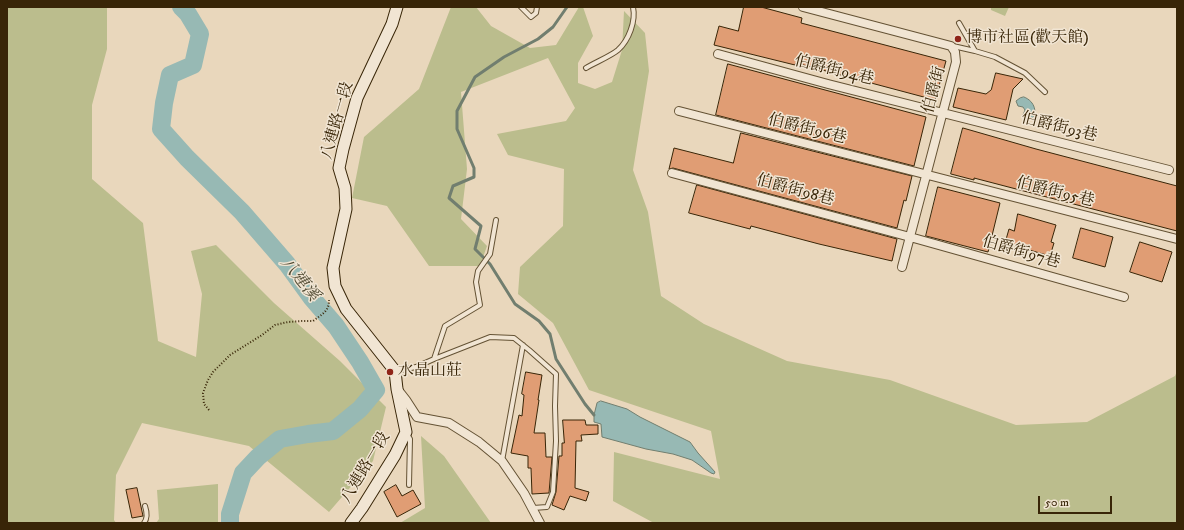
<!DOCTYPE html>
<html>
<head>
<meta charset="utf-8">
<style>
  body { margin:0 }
  #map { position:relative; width:1184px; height:530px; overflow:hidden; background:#e9d7bc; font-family:"IM FELL DW Pica",serif }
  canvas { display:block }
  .frame { position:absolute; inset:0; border:8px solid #382507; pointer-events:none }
  .scale { position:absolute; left:1038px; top:496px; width:74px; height:18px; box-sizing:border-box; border:2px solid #382507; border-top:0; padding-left:5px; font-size:12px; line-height:14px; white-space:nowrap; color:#382507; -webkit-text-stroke:3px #f1e5d3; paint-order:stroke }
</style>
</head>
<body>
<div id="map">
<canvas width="1184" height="530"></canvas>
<div class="frame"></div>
<div class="scale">50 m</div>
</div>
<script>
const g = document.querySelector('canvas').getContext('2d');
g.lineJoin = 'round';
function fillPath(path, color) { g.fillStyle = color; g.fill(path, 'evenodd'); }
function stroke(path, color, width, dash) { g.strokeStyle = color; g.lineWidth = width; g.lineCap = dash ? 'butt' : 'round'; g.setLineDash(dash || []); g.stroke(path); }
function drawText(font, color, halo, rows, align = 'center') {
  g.font = font + ' "IM FELL DW Pica","Noto Serif TC",serif'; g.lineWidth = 3; g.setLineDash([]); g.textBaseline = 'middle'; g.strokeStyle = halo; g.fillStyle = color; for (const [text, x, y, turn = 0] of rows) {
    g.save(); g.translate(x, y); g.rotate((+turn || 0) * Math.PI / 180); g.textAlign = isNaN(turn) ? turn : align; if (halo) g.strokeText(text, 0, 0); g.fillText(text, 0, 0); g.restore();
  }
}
fillPath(new Path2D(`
  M7 7H107V49L92 105V179L143 223 158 341 196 357 202 294 191 251 216 245 274 303 340 361 386 407 373 461 329 512 249 446 142 423 116 475 114 520 116 523H7Z
  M451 7H476L491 26 530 48 556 45 579 7H583L593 36 578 63V83L595 89 612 82 622 50 624 11 645 33 649 71 633 170 648 212 661 296 704 324 787 361 890 380 1016 425 1087 422 1175 376 1177 371V523H654L613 501 614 452 720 479 711 431 589 390 553 323 518 294 520 267 563 226 564 169 508 155 497 134 566 121 575 108 548 58 461 92 467 169 461 219 487 246 480 266H429L387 206 352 198 364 137 419 89Z
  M991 7H1009L1005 16 991 10Z
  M421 436 444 456 491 523H400L425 508Z
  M218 484V523H156L159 519 157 490Z`), '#bbbd8d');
const water = new Path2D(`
  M1024 97C1040 103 1037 124 1024 119L1023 115 1025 110 1023 107 1018 106 1016 101 1020 98Z
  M601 401 627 409 640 417 690 442 698 453 715 472 714 474 711 473 692 460 673 454 646 449 602 437 601 424 594 422V415L597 403Z`);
fillPath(water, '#97b9b4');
stroke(water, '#717e6f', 1);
stroke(new Path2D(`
  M567 7 553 27 538 39 504 57 475 77 457 111V129L474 168V177L453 186 449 198 481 226 475 249 490 264 515 304 539 321 550 334 556 359 585 404 594 415`), '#717e6f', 3);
stroke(new Path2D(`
  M181 7 188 14 200 34 193 65 170 75 164 103 161 129 187 158 242 212 287 264 311 297 336 326 360 362 376 390 360 409 333 431 308 434 280 439 258 457 243 473 230 514V523`), '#97b9b4', 18);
const building = new Path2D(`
  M744 7H761L802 18 801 23 946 61 935 100 796 63 795 65 714 45 719 26 738 31Z
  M728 64 926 117 914 166 716 115Z
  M996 73 1023 79 1013 89 1006 120 953 107 958 88 986 94 991 90Z
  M963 128 1036 149 1177 186V231L974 178V180L951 174Z
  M741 133 912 176 906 201 904 200 897 228 673 168 669 169 674 148 733 163Z
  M697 185 897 239 892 261 819 244 751 226 750 229 689 213Z
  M938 187 1000 203 988 252 926 236Z
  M1018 214 1056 225 1051 242 1054 243 1050 256 1005 243 1009 229 1014 231Z
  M1081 228 1113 237 1105 267 1073 258Z
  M1140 242 1172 252 1162 282 1130 272Z
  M526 372 542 375 538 400H539L534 433H545L546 457H552L549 493 532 494 531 468H528V456L511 453 519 415 522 416 524 395 522 394Z
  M563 420H585L586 425H598V434L581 435 582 441H576L575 488 589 492 586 501 570 496 564 510 552 505 556 492 559 456H562V443H564Z
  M396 485 402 496 413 490 421 504 397 517 384 492Z
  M137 488 143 516 132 518 126 490Z`);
fillPath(building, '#e09d74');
stroke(building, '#382507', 1);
const lane = new Path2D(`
  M521 7 531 17 536 13 537 7
  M959 23 975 51 995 57 1025 73 1045 92
  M953 46 975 51
  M586 68C594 63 611 56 618 50 629 40 636 21 633 7
  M434 359 490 337 514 338 529 350 556 374 555 406 556 441 553 492 547 507 533 508
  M395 371 416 367 434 359 445 326 480 305 476 282 478 271 490 254 496 220
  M407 434 410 439 409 485
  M502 461 523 345
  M144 523C148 518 147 512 145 506`);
const street = new Path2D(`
  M803 7 951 46 955 52 956 62 902 267
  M718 54 828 84 1169 170
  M679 111 1177 239
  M672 173 910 237 1124 297
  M399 391 406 400 417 417 449 423 479 442 502 461 524 493 540 523`);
const secondary = new Path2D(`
  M351 523 362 508 395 455 406 432 397 389 395 371 346 309 335 286 333 268 346 209 345 188 339 168 343 149 357 98 392 24 397 7`);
stroke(lane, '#645234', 6);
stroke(street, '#645234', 10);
stroke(secondary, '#382507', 13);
stroke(new Path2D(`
  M209 410 204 404 203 393 208 380 213 372 230 355 262 335 275 325 288 322 302 321H313C322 314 329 312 329 300`), '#382507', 2, [1, 2]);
stroke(lane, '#f1e5d3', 4);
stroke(street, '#f1e5d3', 8);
stroke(secondary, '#f1e5d3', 11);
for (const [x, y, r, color] of [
  [958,39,4,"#8f2418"],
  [390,372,4,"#8f2418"]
]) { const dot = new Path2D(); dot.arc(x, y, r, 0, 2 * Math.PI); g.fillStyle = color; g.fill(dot); stroke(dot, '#f1e5d3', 1.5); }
drawText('16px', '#382507', '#f1e5d3', [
  ["博市社區(歡天館)",966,39],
  ["水晶山莊",398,372]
], 'left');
drawText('16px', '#382507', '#f1e5d3', [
  ["伯爵街94巷",834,71,14],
  ["伯爵街",935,90,-75],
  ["八連路一段",338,121,-74],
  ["伯爵街93巷",1059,128,14],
  ["伯爵街96巷",807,130,14],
  ["伯爵街98巷",795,191,15],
  ["伯爵街95巷",1055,193,14],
  ["伯爵街97巷",1021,253,16],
  ["八連路一段",366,468,-59]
]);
drawText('italic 17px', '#504a32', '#f1e5d3', [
  ["八連溪",299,280,51]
]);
</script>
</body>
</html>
